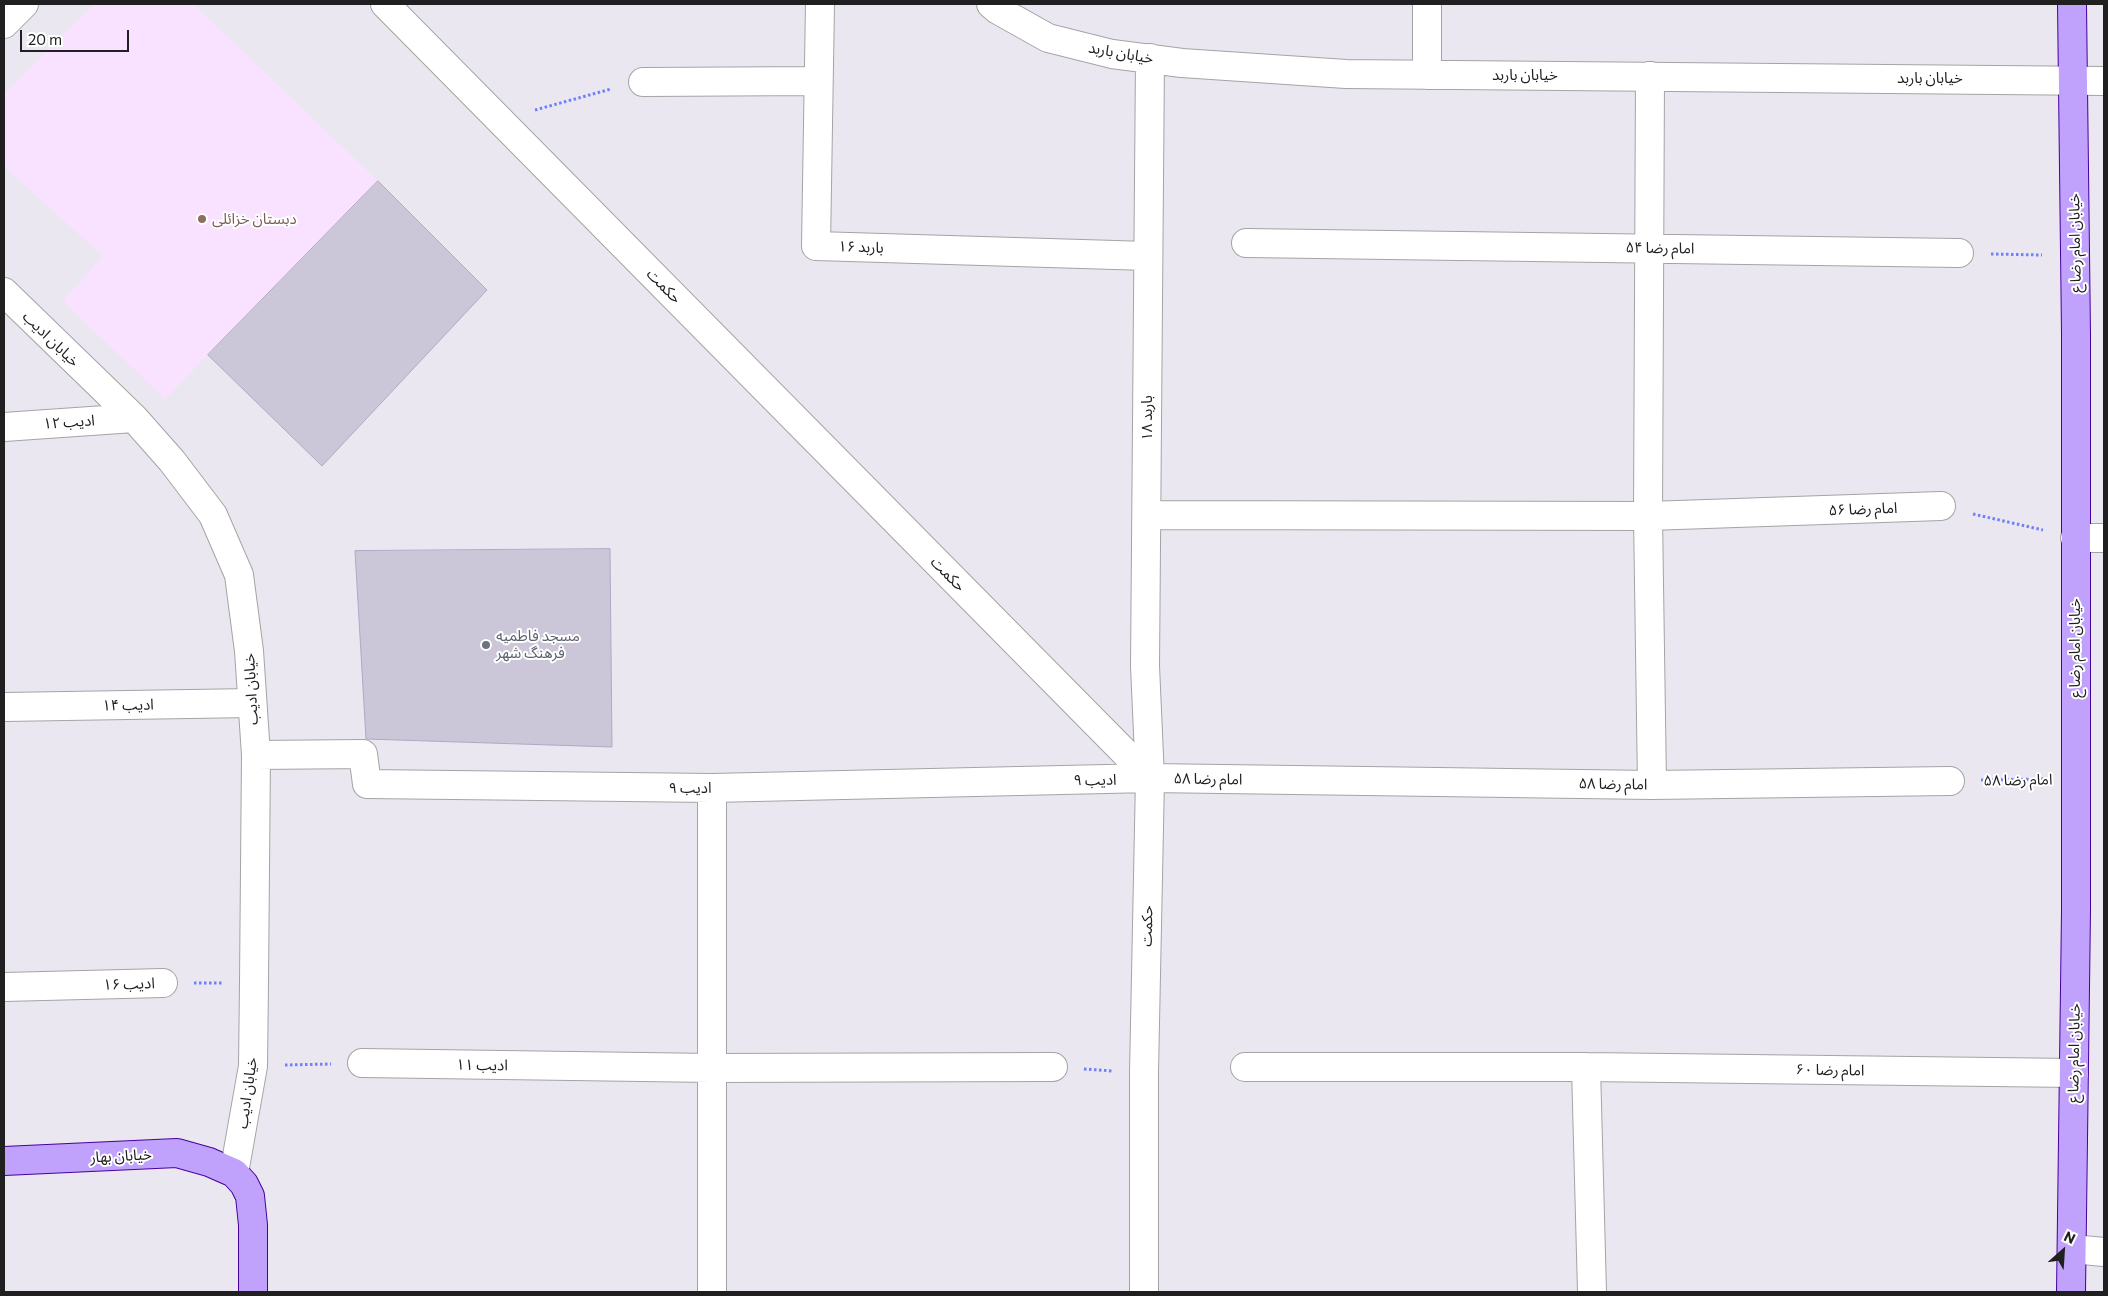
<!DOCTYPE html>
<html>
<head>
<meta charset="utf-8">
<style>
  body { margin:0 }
  #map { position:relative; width:2108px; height:1296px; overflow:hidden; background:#ebe7f1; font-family:Commissioner,sans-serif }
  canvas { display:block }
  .frame { position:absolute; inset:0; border:5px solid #202020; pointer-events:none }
  .north { position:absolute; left:2038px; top:1226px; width:50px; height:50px; -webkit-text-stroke:4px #fff; paint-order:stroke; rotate:26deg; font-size:14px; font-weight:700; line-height:20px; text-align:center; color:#202020 }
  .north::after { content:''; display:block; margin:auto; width:18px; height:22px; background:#202020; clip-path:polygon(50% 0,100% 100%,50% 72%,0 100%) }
  .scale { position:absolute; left:20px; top:30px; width:109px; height:22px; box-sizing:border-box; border:2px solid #202020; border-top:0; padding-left:6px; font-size:15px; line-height:18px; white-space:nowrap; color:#202020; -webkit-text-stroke:4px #fff; paint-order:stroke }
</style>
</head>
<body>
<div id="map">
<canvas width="2108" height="1296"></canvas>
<div class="frame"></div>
<div class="north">N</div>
<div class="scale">20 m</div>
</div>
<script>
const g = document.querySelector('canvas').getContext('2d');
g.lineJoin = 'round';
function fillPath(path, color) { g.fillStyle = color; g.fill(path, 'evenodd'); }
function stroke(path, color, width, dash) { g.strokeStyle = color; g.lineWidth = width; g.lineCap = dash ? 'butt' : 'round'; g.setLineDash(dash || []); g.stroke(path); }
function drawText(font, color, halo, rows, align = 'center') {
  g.font = font + ' Commissioner,"Noto Sans Arabic",sans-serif'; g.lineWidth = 4; g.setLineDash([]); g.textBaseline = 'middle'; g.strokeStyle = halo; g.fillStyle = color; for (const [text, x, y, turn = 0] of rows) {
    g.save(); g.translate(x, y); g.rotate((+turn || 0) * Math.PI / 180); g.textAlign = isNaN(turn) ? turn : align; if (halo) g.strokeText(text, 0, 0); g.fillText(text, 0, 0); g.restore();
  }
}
fillPath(new Path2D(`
  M95 4H193L378 181 165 399 63 301 103 256 4 166V93Z`), '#f8e2ff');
const building = new Path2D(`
  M378 181 487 290 322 466 208 355Z
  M610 549 612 747 366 739 355 551Z`);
fillPath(building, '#cbc7d8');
stroke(building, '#afa9c3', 1);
const minor = new Path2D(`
  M385 4 1150 778
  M820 4 816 246 1148 256
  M991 4 998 10 1048 38 1112 54 1182 63 1346 74 2104 81
  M4 24 24 4
  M1427 75V4
  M1650 76 1648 516 1652 785
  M643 82 818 81
  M1246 243 1959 253
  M4 292 134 418 172 461 213 515 239 575 249 651 256 755 254 983 253 1066 234 1173
  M4 427 134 418
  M1147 515 1648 516 1941 506
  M2075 538H2104
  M4 707 252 703
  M256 755 363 754 367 784 712 788 1150 778 1652 785 1950 781
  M4 987 163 983
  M362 1063 712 1068 1053 1067
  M1245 1067H1586L2074 1073
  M1586 1067 1592 1292
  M2072 1249 2104 1252
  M712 1292V788
  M1144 1292V1073L1150 778 1145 666 1150 58`);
const major = new Path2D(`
  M4 1161 177 1153 209 1162 234 1173 244 1184 250 1196 253 1225V1292
  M2071 1292 2076 911V334L2072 4`);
stroke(minor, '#a4a4a4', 30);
stroke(major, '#45009d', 30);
stroke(new Path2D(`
  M535 110 611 89
  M1991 254 2042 255
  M1973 514 2043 530
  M1981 780 2045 779
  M194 983H223
  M285 1065 331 1064
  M1084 1069 1113 1071`), '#6f81fa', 3, [2.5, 2.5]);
stroke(minor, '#fff', 28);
stroke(major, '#c0a1fc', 28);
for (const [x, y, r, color] of [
  [202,219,5,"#8d6e63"],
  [486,645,5,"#6b7280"]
]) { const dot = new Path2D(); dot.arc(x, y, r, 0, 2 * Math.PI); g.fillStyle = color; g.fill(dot); stroke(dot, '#fff', 2); }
drawText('15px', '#202020', '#fff', [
  ["خیابان باربد",1121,53,10],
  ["خیابان باربد",1525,75],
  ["خیابان باربد",1930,78],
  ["خیابان امام رضا ع",2075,243,-91],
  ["باربد ۱۶",861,247,2],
  ["امام رضا ۵۴",1660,248,1],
  ["حکمت",664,286,45],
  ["خیابان ادیب",51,339,44],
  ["باربد ۱۸",1147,418,-90],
  ["ادیب ۱۲",69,422,-4],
  ["امام رضا ۵۶",1863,509,-2],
  ["حکمت",948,574,45],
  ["خیابان امام رضا ع",2075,648,-90],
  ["خیابان ادیب",251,689,-93],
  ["ادیب ۱۴",128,705,-1],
  ["امام رضا ۵۸",1208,779,1],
  ["ادیب ۹",1095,780,-1],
  ["امام رضا ۵۸",2018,780,-1],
  ["امام رضا ۵۸",1613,784,1],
  ["ادیب ۹",690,788],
  ["حکمت",1147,926,-89],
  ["ادیب ۱۶",129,984,-2],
  ["خیابان امام رضا ع",2074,1053,-89],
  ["ادیب ۱۱",482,1065,1],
  ["امام رضا ۶۰",1830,1070,1],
  ["خیابان ادیب",247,1093,-82],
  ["خیابان بهار",121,1156,-3]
]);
drawText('15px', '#785e54', '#fff', [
  ["دبستان خزائلی",212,219]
], 'left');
drawText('15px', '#5b616d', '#fff', [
  ["مسجد فاطمیه",496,636],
  ["فرهنگ شهر",496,653]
], 'left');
</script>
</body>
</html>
